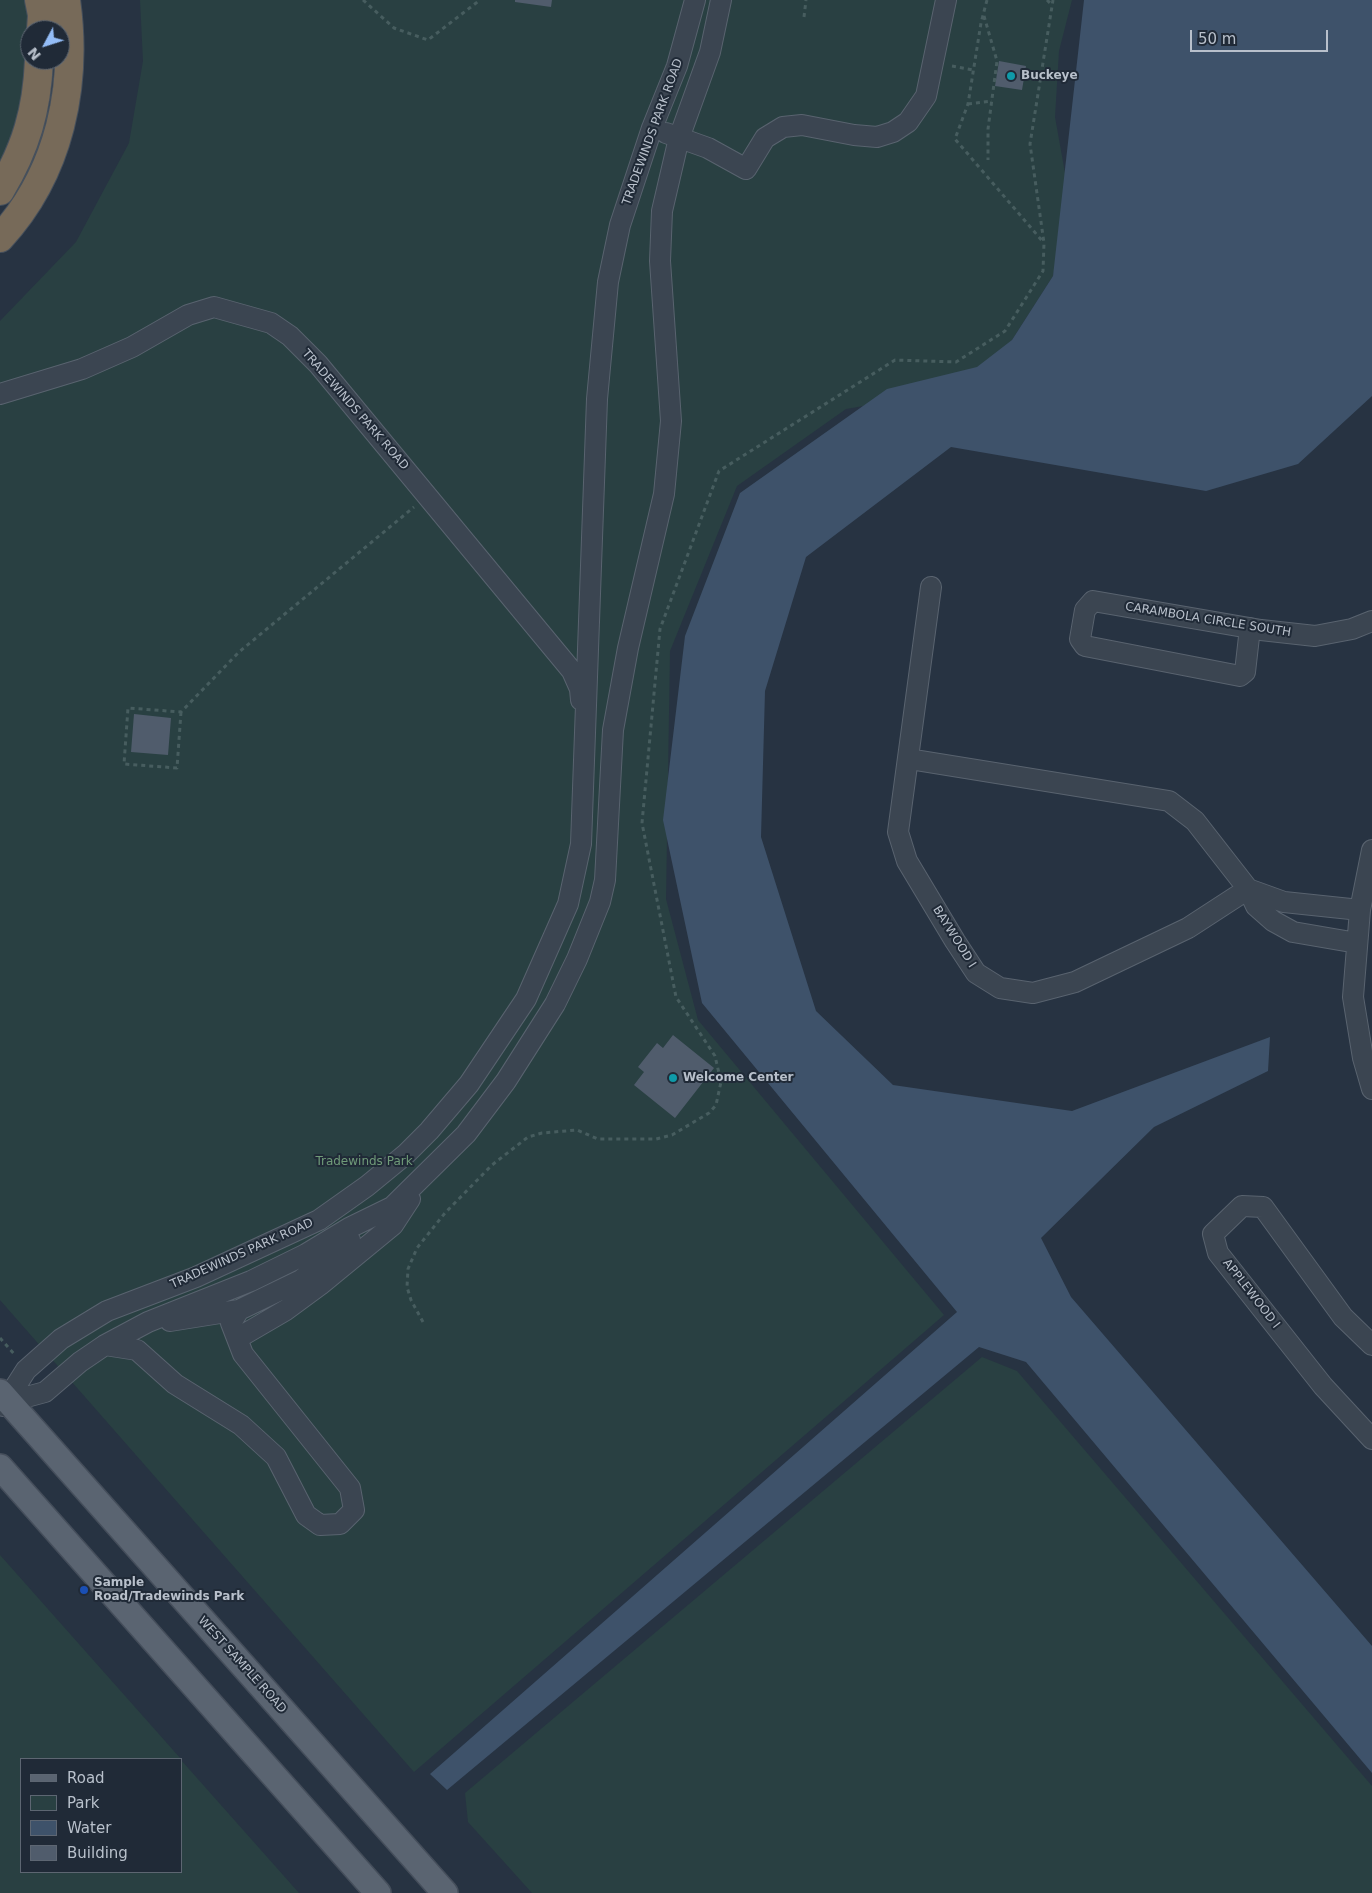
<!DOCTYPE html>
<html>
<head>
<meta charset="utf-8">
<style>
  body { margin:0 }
  #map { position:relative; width:1372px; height:1893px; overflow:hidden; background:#273342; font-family:"DejaVu Sans",sans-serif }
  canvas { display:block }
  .legend { position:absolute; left:20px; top:1758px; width:162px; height:115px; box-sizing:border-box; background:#202a37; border:1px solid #5d6672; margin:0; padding:6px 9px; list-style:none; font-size:15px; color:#b8c0cb }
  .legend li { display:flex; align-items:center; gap:10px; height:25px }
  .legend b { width:25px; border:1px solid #5d6672 }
  .north { position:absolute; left:20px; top:20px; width:50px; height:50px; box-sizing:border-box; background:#202a37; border:1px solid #5d6672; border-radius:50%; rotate:230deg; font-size:14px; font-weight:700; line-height:20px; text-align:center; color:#b8c0cb }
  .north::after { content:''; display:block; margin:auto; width:18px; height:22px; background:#93bcf6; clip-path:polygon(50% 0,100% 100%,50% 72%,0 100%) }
  .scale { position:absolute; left:1190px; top:30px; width:138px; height:22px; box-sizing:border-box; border:2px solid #b8c0cb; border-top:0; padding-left:6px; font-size:15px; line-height:18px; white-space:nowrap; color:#b8c0cb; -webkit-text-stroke:4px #202a37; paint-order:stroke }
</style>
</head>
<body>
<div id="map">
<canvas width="1372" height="1893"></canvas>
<ul class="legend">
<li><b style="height:6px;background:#5a6471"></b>Road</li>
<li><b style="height:14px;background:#294042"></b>Park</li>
<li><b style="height:14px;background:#3e526a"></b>Water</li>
<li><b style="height:14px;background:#505c6c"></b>Building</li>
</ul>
<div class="north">N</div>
<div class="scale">50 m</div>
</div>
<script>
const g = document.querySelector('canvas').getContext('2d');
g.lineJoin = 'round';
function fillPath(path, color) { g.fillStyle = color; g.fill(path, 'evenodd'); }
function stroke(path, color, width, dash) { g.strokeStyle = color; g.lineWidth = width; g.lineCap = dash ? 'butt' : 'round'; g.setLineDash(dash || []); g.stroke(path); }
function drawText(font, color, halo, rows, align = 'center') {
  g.font = font + ' "DejaVu Sans",sans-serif'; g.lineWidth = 4; g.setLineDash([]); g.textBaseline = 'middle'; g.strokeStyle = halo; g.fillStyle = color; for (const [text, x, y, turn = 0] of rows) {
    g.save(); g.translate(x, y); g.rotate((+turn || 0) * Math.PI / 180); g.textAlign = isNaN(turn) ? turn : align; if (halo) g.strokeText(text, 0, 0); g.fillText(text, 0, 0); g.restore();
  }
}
fillPath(new Path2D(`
  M0 0H30V60H35L0 184Z
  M140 0H1072L1059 51 1055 117 1070 201 1053 276 1012 340 986 370 927 395 846 409 737 486 670 651 666 899 698 1020 944 1315 414 1772 0 1300V321L76 242 129 143 143 61Z
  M982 1357 1017 1371 1372 1786V1893H532L468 1822 465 1793Z
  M0 1555 181 1759H21V1872H181V1760L299 1893H0Z`), '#294042');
fillPath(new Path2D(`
  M1084 0H1372V396L1298 464 1206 491 951 447 806 557 765 691 761 837 816 1011 893 1085 1072 1111 1270 1037 1268 1071 1154 1127 1041 1238 1071 1297 1372 1646V1773L1026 1362 979 1347 447 1790 430 1774 957 1312 702 1003 663 820 685 636 740 493 887 389 977 367 1012 340 1053 276Z`), '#3e526a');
fillPath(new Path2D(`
  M515 0H552L551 7 515 2Z
  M999 61 1026 66 1022 90 995 86Z
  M134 714 171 718 168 755 131 752Z
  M673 1035 714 1068 675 1118 634 1085 644 1072 638 1067 657 1043 663 1048Z`), '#505c6c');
const minor = new Path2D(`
  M666 133 708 148 746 169 765 138 783 127 802 125 854 135 877 137 893 132 908 122 926 96 946 0
  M0 394 82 369 132 347 188 315 214 307 271 323 290 336 318 364 572 671 580 689 581 700
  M931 587 898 832 907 861 955 941 976 973 1000 988 1033 993 1075 982 1188 928 1248 889
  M1250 628 1245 672 1240 676 1085 646 1080 639 1085 610 1093 601 1261 630 1315 636 1352 629 1372 621
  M909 759 1169 801 1195 821 1248 889 1256 906 1273 921 1293 932 1357 943
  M1372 850 1360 910 1353 997 1363 1058 1372 1089
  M1248 889 1284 902 1360 910
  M170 1321 239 1310
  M238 1338 286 1310 320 1285 393 1225 410 1199
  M105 1345 137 1350 175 1384 241 1425 276 1457 306 1515 320 1525 340 1524 354 1510 350 1488 243 1354 231 1323 239 1310 301 1280 350 1240
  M1372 1345 1343 1317 1263 1207 1242 1206 1213 1234 1218 1253 1323 1386 1372 1439
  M8 1402 45 1392 80 1362 105 1345 148 1322 251 1281 306 1254 349 1228 392 1207 466 1134 506 1081 555 1004 577 959 600 902 605 880 613 730 628 648 664 494 671 421 660 261 662 211 679 138 710 52 721 0
  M3 1406 26 1370 61 1339 107 1311 196 1277 319 1220 367 1186 406 1154 429 1131 469 1084 526 999 568 904 581 844 597 399 608 282 620 225 652 128 677 66 695 0`);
const major = new Path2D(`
  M0 1392 445 1893
  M0 1467 378 1893`);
const highway = new Path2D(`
  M39 0 42 15 41 30
  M0 191C26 148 37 110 39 60
  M0 238C60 173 78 85 66 0`);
stroke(minor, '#59636f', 22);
stroke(major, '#454e5b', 28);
stroke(highway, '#46505c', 30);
stroke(new Path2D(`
  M363 0 394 28 428 40 480 0
  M987 0 981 23 968 104 955 139 1044 243
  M1047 0 1052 5
  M984 16 997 61 988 129V160
  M804 17 806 0
  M952 66 973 70
  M968 104 992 101
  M181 712 177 768 124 764 128 708 181 712 239 652 414 507
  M423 1322 411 1300 407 1287 408 1269 417 1248 445 1213 492 1165 528 1137 542 1133 577 1130 598 1139H656L672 1135 709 1113 716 1105 721 1082 715 1056 676 997 642 823 660 629 719 471 895 360 956 362 1005 331 1043 271 1044 243 1030 144 1053 0
  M0 1338 15 1355`), '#475d5f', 3, [4, 4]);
stroke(minor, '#3b4551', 20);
stroke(major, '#5a6471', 25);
stroke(highway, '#776a59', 28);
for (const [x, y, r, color] of [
  [1011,76,5,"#0f9aa8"],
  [673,1078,5,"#0f9aa8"],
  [84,1590,5,"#1a4fb4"]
]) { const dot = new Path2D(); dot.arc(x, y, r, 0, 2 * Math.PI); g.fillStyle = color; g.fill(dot); stroke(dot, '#202a37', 2); }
drawText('bold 12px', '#b8c0cb', '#202a37', [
  ["Buckeye",1021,76],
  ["Welcome Center",683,1078],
  ["Sample",94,1583],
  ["Road/Tradewinds Park",94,1597]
], 'left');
drawText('12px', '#b8c0cb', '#202a37', [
  ["TRADEWINDS PARK ROAD",653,132,-70],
  ["TRADEWINDS PARK ROAD",355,410,49],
  ["CARAMBOLA CIRCLE SOUTH",1208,620,9],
  ["BAYWOOD I",954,937,58],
  ["TRADEWINDS PARK ROAD",242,1254,-24],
  ["APPLEWOOD I",1251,1294,52],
  ["WEST SAMPLE ROAD",242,1665,48]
]);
drawText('12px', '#709b79', '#202a37', [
  ["Tradewinds Park",364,1162]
]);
</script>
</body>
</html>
